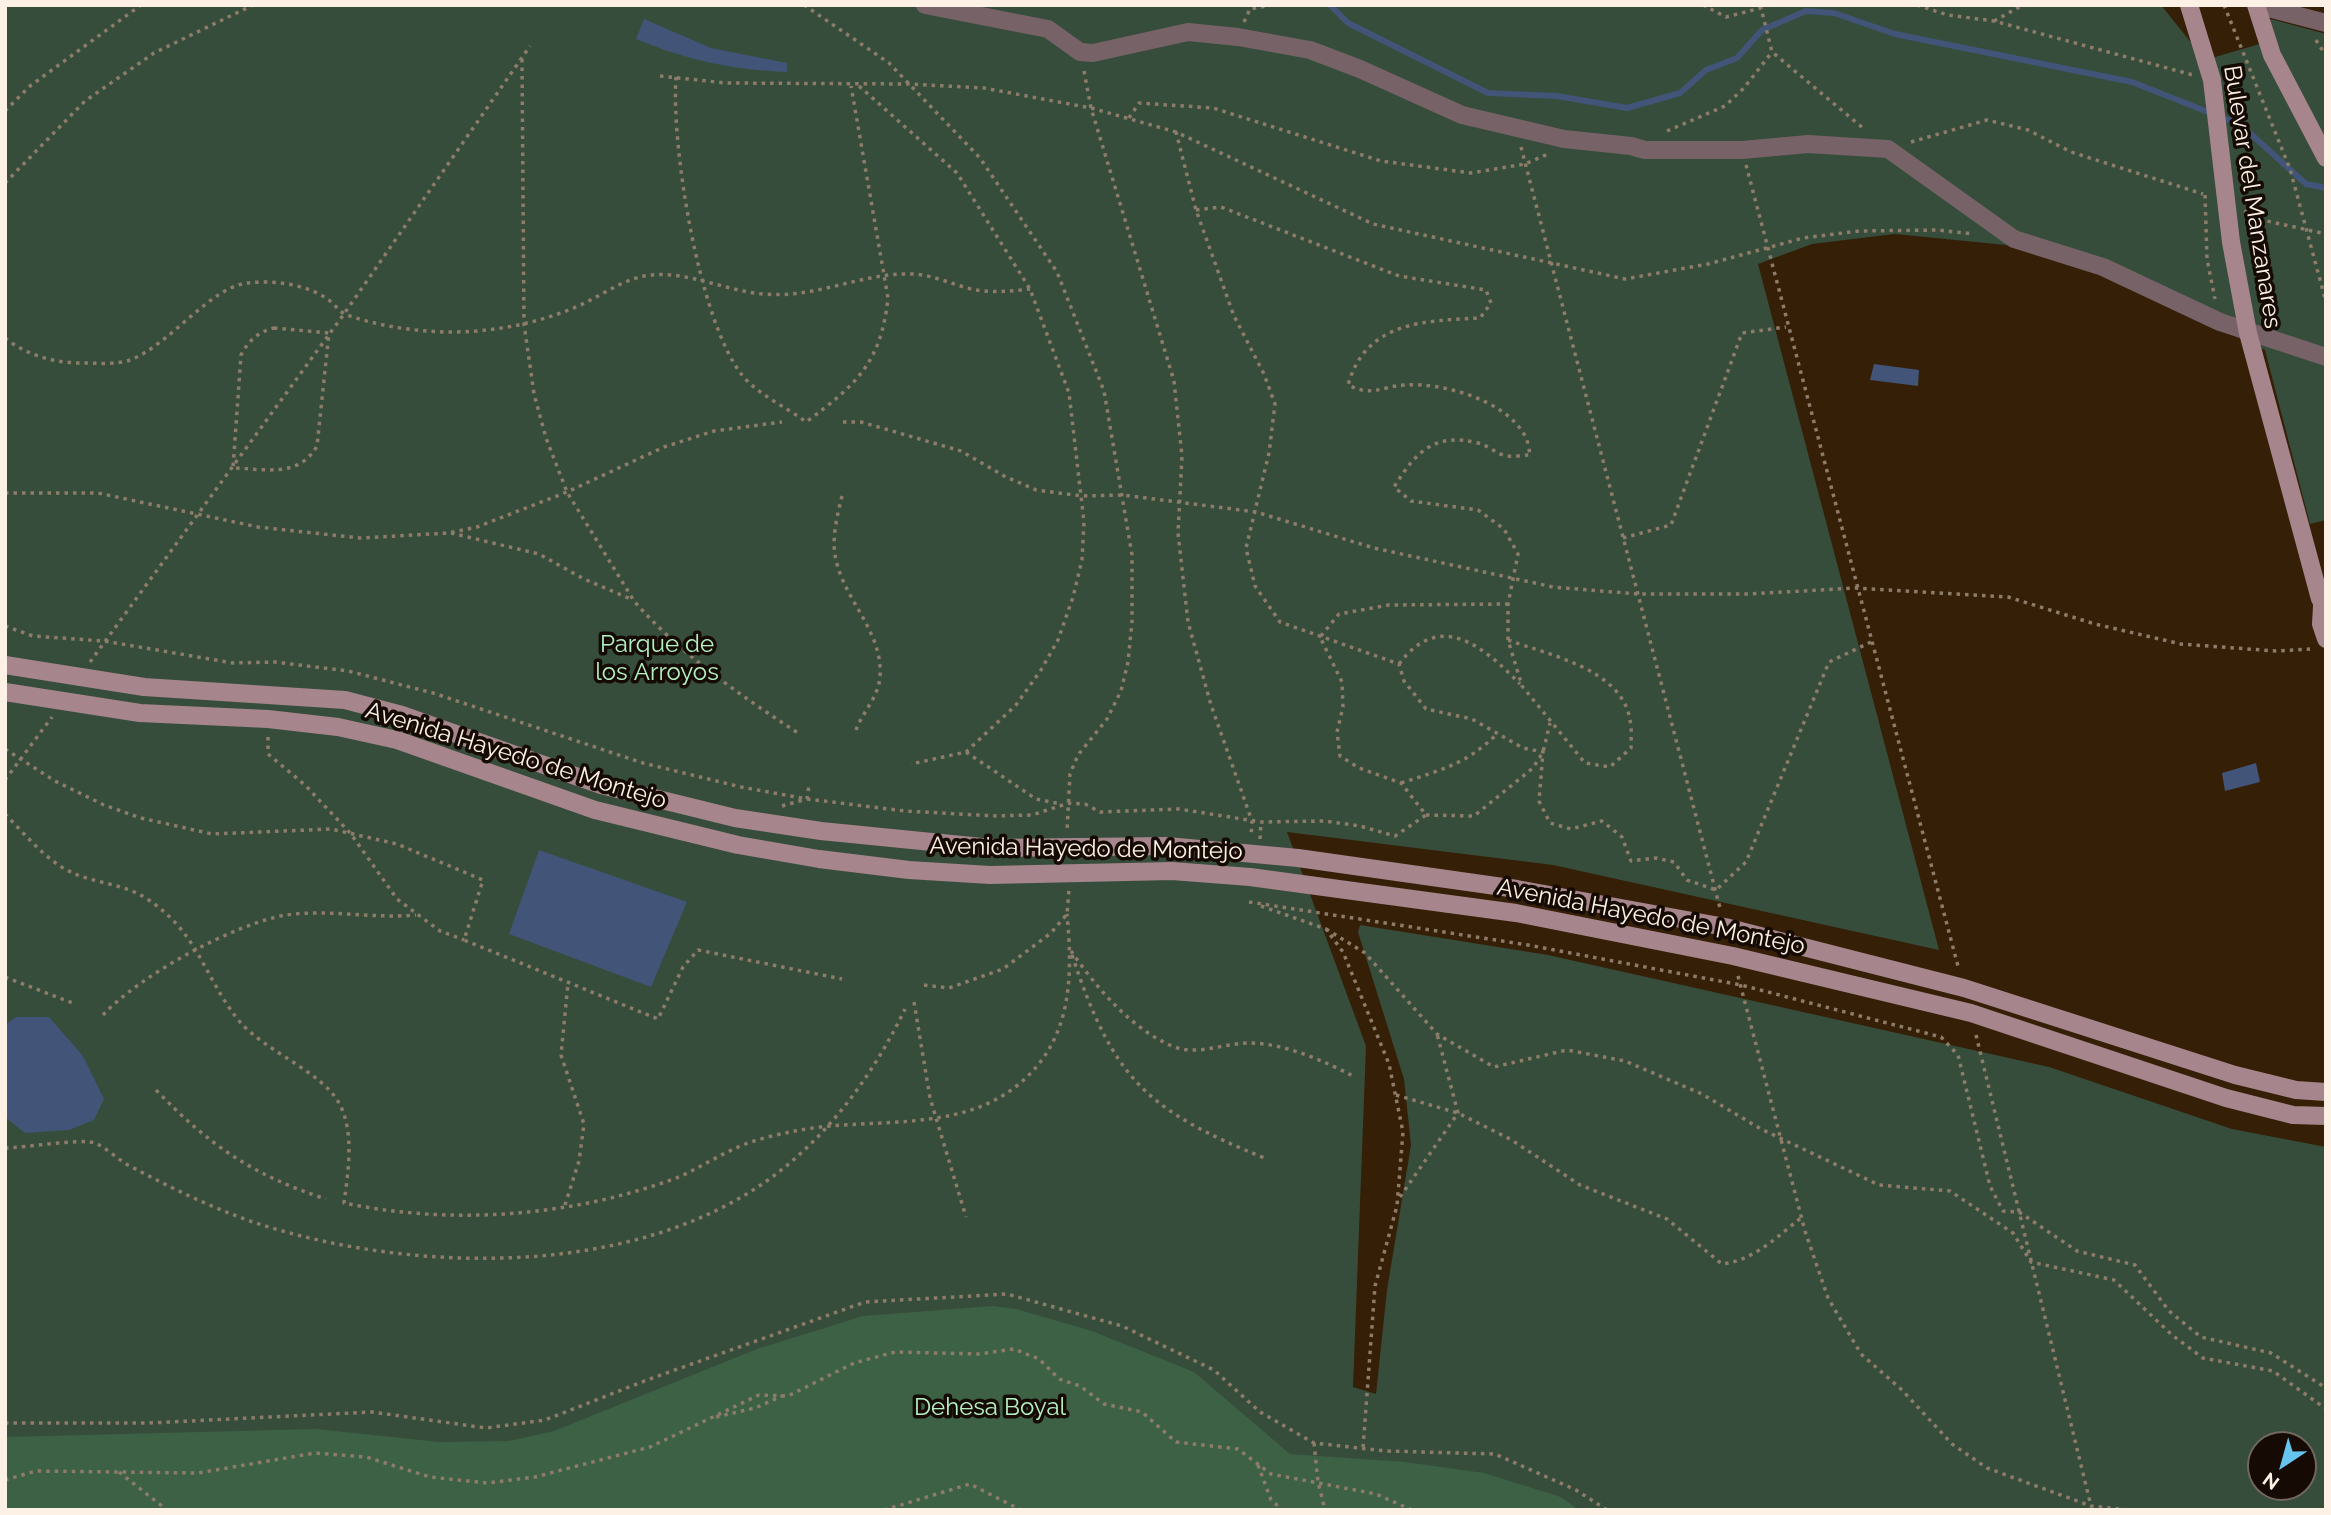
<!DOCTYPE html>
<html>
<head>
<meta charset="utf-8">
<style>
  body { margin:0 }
  #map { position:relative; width:2331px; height:1515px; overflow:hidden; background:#351f07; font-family:Raleway,sans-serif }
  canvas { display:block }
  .frame { position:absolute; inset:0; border:7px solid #fdf1e6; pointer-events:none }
  .north { position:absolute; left:2247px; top:1431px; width:70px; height:70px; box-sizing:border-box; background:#150b04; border:2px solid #72675e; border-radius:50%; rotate:216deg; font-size:19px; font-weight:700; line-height:28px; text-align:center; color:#fdf1e6 }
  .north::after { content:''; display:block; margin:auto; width:24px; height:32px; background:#65c5ef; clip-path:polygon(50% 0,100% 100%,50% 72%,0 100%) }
</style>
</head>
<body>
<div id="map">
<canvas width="2331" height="1515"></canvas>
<div class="frame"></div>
<div class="north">N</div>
</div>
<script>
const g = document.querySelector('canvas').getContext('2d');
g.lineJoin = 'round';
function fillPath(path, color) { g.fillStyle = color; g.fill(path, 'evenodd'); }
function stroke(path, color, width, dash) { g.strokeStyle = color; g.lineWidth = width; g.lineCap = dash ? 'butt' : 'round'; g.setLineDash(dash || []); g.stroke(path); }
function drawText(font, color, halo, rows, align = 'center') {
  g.font = font + ' Raleway,sans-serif'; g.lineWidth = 7; g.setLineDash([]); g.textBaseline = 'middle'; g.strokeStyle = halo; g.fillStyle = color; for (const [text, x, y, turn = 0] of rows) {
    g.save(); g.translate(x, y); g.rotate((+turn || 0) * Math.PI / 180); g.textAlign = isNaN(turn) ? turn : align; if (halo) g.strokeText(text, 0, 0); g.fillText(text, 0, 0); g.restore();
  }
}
fillPath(new Path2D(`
  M5 5H2161L2205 60 2263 43 2271 19 2326 34V520L2310 524 2265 350 2046 249 1895 234 1812 244 1758 264 1939 950 1553 865 1287 832 1366 1046 1353 1387 1376 1394 1387 1290 1411 1145 1404 1079 1358 932 1360 925 1548 955 2049 1067 2232 1129 2326 1147V1510H5ZM2261 1445H2303V1487H2261Z`), '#364d3b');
fillPath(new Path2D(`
  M993 1306 1016 1309 1092 1331 1194 1372 1290 1454 1405 1462 1484 1473 1561 1497 1579 1510H5V1437L316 1429 439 1442 509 1441 554 1431 757 1349 863 1316Z`), '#3c6145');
fillPath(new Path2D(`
  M644 19 711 48 787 63V72C733 70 686 60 636 39Z
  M1874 364 1919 370 1918 386 1870 380Z
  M2256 763 2260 782 2225 791 2222 773Z
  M539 850 687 902 651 987 509 934Z
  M16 1017H49L83 1056 104 1099 94 1120 69 1130 25 1133 5 1117V1025Z`), '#425477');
stroke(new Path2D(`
  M1330 5 1348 23 1488 93 1557 96 1627 108 1680 93 1706 70 1737 58 1762 30 1806 11 1834 13 1895 34 2132 82 2241 125 2306 184 2326 188`), '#425477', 6);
stroke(new Path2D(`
  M804 5 889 63 980 158 1057 272 1104 391 1132 555V622L1128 662 1121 691 1107 719 1078 755 1070 774 1067 830
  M1703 5 1726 17 1761 8 1772 52 1863 128
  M1917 5 1948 15 1994 21 2193 75
  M2224 5 2290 169 2326 302
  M1994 21 2023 5
  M1244 22 1250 9 1272 5
  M2316 40 2326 56
  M522 59 524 324 534 394 546 438 567 492 634 601C680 654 740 695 798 733
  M1084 71 1091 108 1174 381 1182 456 1178 533 1188 622 1211 705 1252 821 1251 837
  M660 76 726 83 908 84 984 88 1091 108 1176 132
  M676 77C671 146 699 321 742 375 758 395 785 406 806 422 856 385 881 363 888 298L851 86
  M859 86 957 173 1030 289 1069 393 1084 522 1082 560 1073 597 1058 640 1041 670 1016 705 966 752 911 764
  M5 111 30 86 141 5
  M1129 118 1139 103 1213 108 1381 161 1471 173 1525 164 1548 154
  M1667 131 1725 106 1744 88 1772 52
  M1911 142 1987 120 2028 130 2071 152 2203 194
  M1521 147 1720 908
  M1746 165 1959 970
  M5 183 85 101 154 53 253 5
  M2205 195 2207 259 2215 299
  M1196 210 1221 207 1399 276 1486 290 1491 303 1480 318C1424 321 1366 321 1348 385 1373 397 1379 387 1404 385 1442 382 1504 400 1524 434 1528 440 1529 449 1530 455 1522 455 1511 458 1503 455 1494 452 1487 445 1478 443 1434 432 1416 452 1394 487L1411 501 1478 510 1504 529 1518 554 1508 604V640L1522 686 1585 763 1610 767 1631 748C1631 739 1632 729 1630 720 1622 669 1549 655 1508 640
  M2244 211 2267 221 2326 234
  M274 328 329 333 317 446C299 478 265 469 233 468L241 355C249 340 258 332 274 328Z
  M5 338C26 355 55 363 81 363 96 363 116 365 130 360 170 345 209 288 247 283 272 280 305 284 326 298 334 303 339 312 347 315 373 324 400 329 427 331 474 335 527 327 571 309 598 299 622 278 651 275 687 271 726 291 763 294 817 299 862 272 913 274 935 275 955 286 976 290 994 293 1012 291 1030 289
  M843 422H861L961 451 1004 476 1036 490 1082 496 1123 495 1256 512 1374 548 1553 587 1637 594H1748L1856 588 2008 597 2095 624 2181 644 2276 651 2310 649
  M5 493H98L258 527 360 538 449 533 477 527 567 492 664 447 714 431 782 422
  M842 496C837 517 831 539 836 560 845 601 883 632 880 676 879 697 863 711 856 730
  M451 533 539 554 584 579 633 600
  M1623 538 1671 525 1742 333 1786 327
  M5 626 33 636 104 641 233 663 275 662 348 671 433 693 643 763 741 787 807 799 905 811 996 816 1032 815 1069 803 1085 804 1100 812 1179 809 1261 822 1325 821 1360 826 1395 836 1426 815 1401 783 1359 768 1340 756 1337 732 1343 707 1342 682 1320 637 1339 614 1389 605 1508 604
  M1871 642 1829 662 1746 862 1716 890 1687 880 1674 862 1656 858 1631 861 1622 837 1602 821 1571 829 1550 823 1539 801 1543 752 1523 748 1472 719 1426 709 1404 681 1399 664 1280 622 1255 586 1246 548 1269 453 1275 404 1264 374 1234 316 1196 210 1176 132 1373 224 1625 279 1708 264 1803 238 1859 231 1937 230 1974 234
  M90 662 344 314 530 46
  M1399 664C1440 609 1484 647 1520 684
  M268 737V754L305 785 351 834 397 899 440 931 464 940
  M5 749 55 781 104 805 141 818 212 834 331 829 397 844 483 880 464 940 658 1019 683 967 698 950 842 979
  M966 752 1036 799 1061 804
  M5 780 52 717
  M1401 783C1441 770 1467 764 1498 733
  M782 806 807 799 809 785
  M5 814C25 834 47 862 73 873 95 883 123 884 144 897 199 931 203 977 240 1022 265 1051 322 1072 339 1103 355 1132 348 1172 344 1203 450 1225 566 1217 668 1181 692 1173 711 1159 734 1149 752 1140 775 1135 795 1131 868 1116 958 1135 1019 1084 1072 1040 1073 978 1067 914
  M1426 815 1474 816 1533 768 1543 752 1550 723
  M1260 839 1261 822
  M1249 902 1528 945 1741 985 1941 1037 1958 1055 1990 1186 2003 1211 2019 1212 2077 1251 2135 1265 2169 1311 2201 1337 2271 1353 2326 1388
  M1261 906 1326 929 1343 952 1389 1064 1403 1132 1397 1206 1375 1286 1363 1448
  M1326 929 1365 953 1437 1034 1494 1067 1567 1050 1625 1061 1702 1094 1761 1129 1879 1185 1950 1191 2013 1233 2031 1262 2114 1280 2172 1335 2203 1358 2273 1371 2326 1409
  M1071 951C1097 988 1130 1028 1172 1046 1198 1057 1225 1042 1252 1043 1286 1044 1324 1061 1353 1076
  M1072 955C1113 1079 1147 1111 1267 1159
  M1738 976 1805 1231 1828 1298 1861 1354 1902 1390 1952 1444 1987 1468 2091 1506 2129 1510
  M5 977 75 1004
  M924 985 949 988 1003 969 1051 933 1067 914 1069 890
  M914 1002 930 1098 966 1217
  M103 1015C139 976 233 924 286 915 329 909 373 919 416 915
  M1976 1035 2091 1506
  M156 1090C209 1145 252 1175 326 1199
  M1396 1095 1458 1113 1510 1139 1580 1185 1667 1219 1722 1264C1753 1261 1778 1236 1801 1218
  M5 1148C23 1148 82 1138 95 1143 107 1148 118 1160 130 1166 171 1188 212 1208 256 1223 422 1277 664 1280 800 1154 844 1114 879 1063 905 1009
  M1400 1197 1458 1113 1437 1034
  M565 1205 579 1161 584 1124 561 1055 568 983
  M716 1417 755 1408 782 1396
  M5 1423H149L372 1412 486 1428 545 1420 647 1380 865 1302 1007 1294 1122 1326 1214 1370 1260 1412 1314 1443 1386 1451 1495 1454 1576 1490 1607 1510
  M1314 1443 1318 1482 1325 1510
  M1258 1465 1271 1500 1283 1510
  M119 1472 167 1510
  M5 1480 36 1471 198 1473 315 1453 366 1457 430 1477 487 1483 535 1477 650 1447 759 1395 788 1396 854 1363 895 1352 980 1354 1014 1349 1039 1359 1059 1379 1080 1386 1104 1404 1142 1412 1176 1442 1238 1449 1271 1474 1376 1494 1412 1510
  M884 1510 970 1484 1021 1510`), '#8d7c69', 3.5, [3.5, 5]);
stroke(new Path2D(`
  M925 5 1048 29 1080 52 1093 53 1188 32 1238 37 1310 50 1360 69 1462 115 1564 139 1631 146 1645 150H1742L1808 144 1888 149 2014 239 2103 267 2220 322 2326 357
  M2257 5 2326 23`), '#776267', 18);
stroke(new Path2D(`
  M2189 5 2212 80 2231 242 2248 333 2320 599
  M2256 5 2272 55 2326 158
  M2323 588 2321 624 2326 639
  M5 665 144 687 345 700 402 715 601 785 735 818 821 831 992 848 1167 846 1298 858 1517 889 1725 927 1964 988 2235 1075 2296 1090 2326 1092
  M5 692 140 713 268 719 338 727 397 740 595 810 738 845 819 859 909 870 990 875 1172 871 1250 877 1516 913 1733 956 1971 1013 2226 1098 2293 1115 2326 1116`), '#a7858c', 18);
drawText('24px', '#fdf1e6', '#150b04', [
  ["Bulevar del Manzanares",2252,197,81],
  ["Avenida Hayedo de Montejo",516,756,17],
  ["Avenida Hayedo de Montejo",1086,849,1],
  ["Avenida Hayedo de Montejo",1651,917,11]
]);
drawText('24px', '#b4f2c2', '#150b04', [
  ["Parque de",657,645],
  ["los Arroyos",657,673],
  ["Dehesa Boyal",990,1408]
]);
</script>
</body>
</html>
